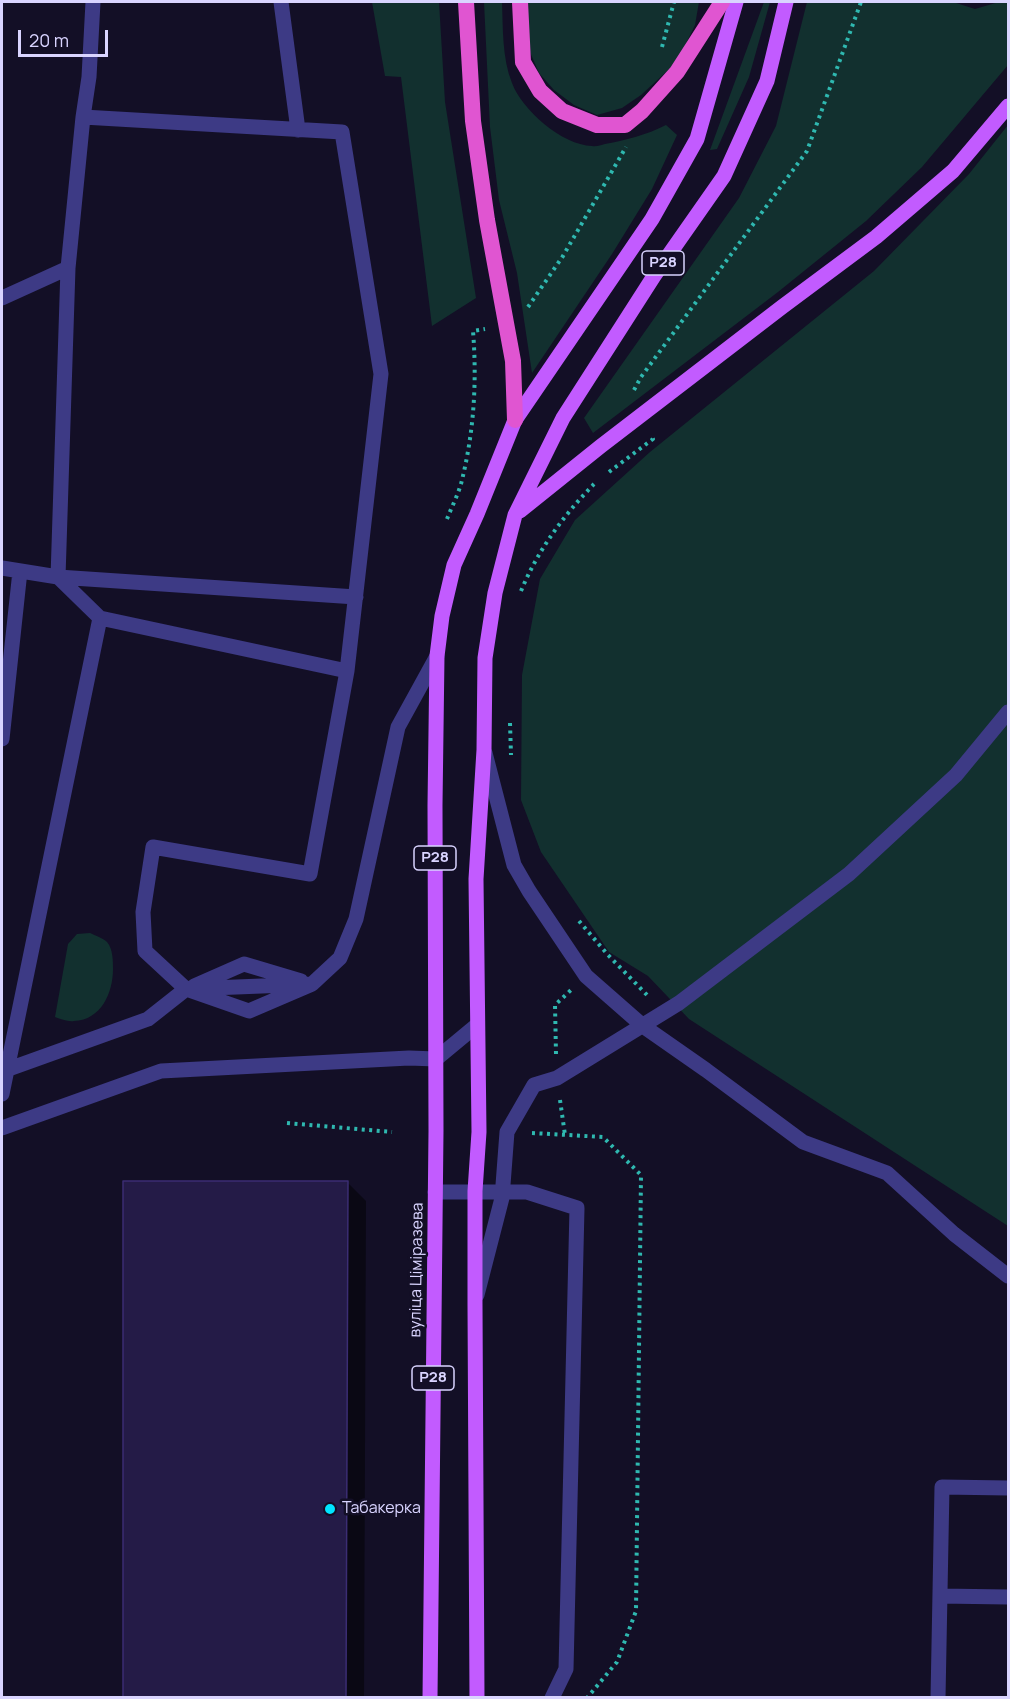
<!DOCTYPE html>
<html>
<head>
<meta charset="utf-8">
<style>
  body { margin:0 }
  #map { position:relative; width:1010px; height:1699px; overflow:hidden; background:#130f26; font-family:Manrope,sans-serif }
  canvas { display:block }
  .frame { position:absolute; inset:0; border:3px solid #d9d4ff; pointer-events:none }
  .scale { position:absolute; left:18px; top:30px; width:90px; height:27px; box-sizing:border-box; border:3px solid #d9d4ff; border-top:0; padding-left:8px; font-size:18px; line-height:21px; white-space:nowrap; color:#d9d4ff; -webkit-text-stroke:4px #130f26; paint-order:stroke }
</style>
</head>
<body>
<div id="map">
<canvas width="1010" height="1699"></canvas>
<div class="frame"></div>
<div class="scale">20 m</div>
</div>
<script>
const g = document.querySelector('canvas').getContext('2d');
g.lineJoin = 'round';
function fillPath(path, color) { g.fillStyle = color; g.fill(path, 'evenodd'); }
function stroke(path, color, width, dash) { g.strokeStyle = color; g.lineWidth = width; g.lineCap = dash ? 'butt' : 'round'; g.setLineDash(dash || []); g.stroke(path); }
function drawText(font, color, halo, rows, align = 'center') {
  g.font = font + ' Manrope,sans-serif'; g.lineWidth = 5; g.setLineDash([]); g.textBaseline = 'middle'; g.strokeStyle = halo; g.fillStyle = color; for (const [text, x, y, turn = 0] of rows) {
    g.save(); g.translate(x, y); g.rotate((+turn || 0) * Math.PI / 180); g.textAlign = isNaN(turn) ? turn : align; if (halo) g.strokeText(text, 0, 0); g.fillText(text, 0, 0); g.restore();
  }
}
fillPath(new Path2D(`
  M372 2H439L445 102 476 298 432 326 401 77 385 76Z
  M484 2H502C503 28 502 58 512 83 522 110 562 145 592 146 596 147 601 145 605 144 627 140 646 135 666 125L677 135 652 189 612 254 532 373 517 273 499 200 490 127Z
  M527 2H699L695 25 677 62 641 95 622 108 597 115 574 105 554 90 539 73 530 52Z
  M764 2H770L749 77 717 149 710 150Z
  M807 2H953L975 9 999 2H1008V65L922 167 866 221 778 292 593 433 584 418 739 198 776 126Z
  M1008 125V1226L689 1019 648 976 609 952 541 852 521 800 522 675 540 579 575 520 650 452 874 271 969 174Z
  M90 933C94 935 103 938 107 942 113 949 113 961 113 969 113 993 101 1020 74 1021 68 1022 61 1019 55 1017L68 944 77 934Z`), '#12302f');
fillPath(new Path2D(`
  M347 1182 366 1201 364 1698H124Z`), '#0007');
const building = new Path2D(`
  M123 1181H348L346 1698H123Z`);
fillPath(building, '#241b47');
stroke(building, '#3b2d73', 1.5);
stroke(new Path2D(`
  M662 47 674 2
  M528 307 563 256 626 147
  M634 390 641 377 807 151 861 2
  M609 472 653 439 651 436
  M447 519C452 506 459 493 462 480 474 431 477 381 473 331L485 329
  M521 591C538 550 563 516 594 484
  M510 723 511 755
  M579 921 608 955 647 995
  M556 1054 555 1005 571 990
  M560 1100 565 1135
  M287 1123 392 1132
  M532 1133 603 1137 641 1175 636 1611 617 1662 587 1698`), '#2fb8b0', 4, [3, 4.5]);
stroke(new Path2D(`
  M281 2 298 130
  M83 117 89 77 93 2
  M2 298 68 268
  M2 568 58 577 100 618
  M347 671 381 374 342 132 83 117 68 268 58 577 356 597
  M2 739 20 571
  M485 753 514 865 529 891 586 976 643 1026 706 1070 803 1142 887 1173 954 1234 1008 1276
  M194 986 244 964 301 981
  M6 1070 148 1019 186 989 312 984 340 958 356 919 398 727 437 656
  M2 1094 100 618 347 671 310 874 153 847 143 912 145 951 186 989 249 1011 312 984
  M2 1128 161 1071 409 1058 436 1059 477 1025
  M435 1192H527L577 1208 566 1669 552 1698
  M477 1295 502 1198 507 1132 534 1085 557 1078 679 1003 849 874 956 775 1008 712
  M940 1596 1008 1597
  M938 1698 942 1487 1008 1488`), '#3d3a85', 15);
stroke(new Path2D(`
  M520 511 601 446 782 307 876 237 953 171 1008 106
  M430 1698 436 1131 435 805 437 656 442 616 454 565 477 514 515 420 652 219 697 139 736 2
  M477 1698 475 1304V1191L479 1132 476 879 484 750 485 658 495 593 515 515 563 418 654 276 724 176 767 81 786 2`), '#c25bff', 15);
stroke(new Path2D(`
  M466 2 473 121 487 220 513 361 515 420
  M520 2 523 62 540 91 562 111 597 125H625L642 111 677 72 722 2`), '#e055d1', 16);
for (const [x, y, r, color] of [
  [330,1509,6,"#00e5ff"]
]) { const dot = new Path2D(); dot.arc(x, y, r, 0, 2 * Math.PI); g.fillStyle = color; g.fill(dot); stroke(dot, '#130f26', 2); }
for (const [x, y, w] of [
  [663,263,42],
  [435,858,42],
  [433,1378,42]
]) { const box = new Path2D(); box.roundRect(x - w / 2, y - 12, w, 24, 4.5); g.fillStyle = '#130f26'; g.fill(box); stroke(box, '#d9d4ff', 1.5); }
drawText('bold 15px', '#d9d4ff', null, [
  ["Р28",663,263],
  ["Р28",435,858],
  ["Р28",433,1378]
]);
drawText('16px', '#d9d4ff', '#130f26', [
  ["вуліца Ціміразева",417,1270,-89]
]);
drawText('16px', '#d9d4ff', '#130f26', [
  ["Табакерка",342,1509]
], 'left');
</script>
</body>
</html>
